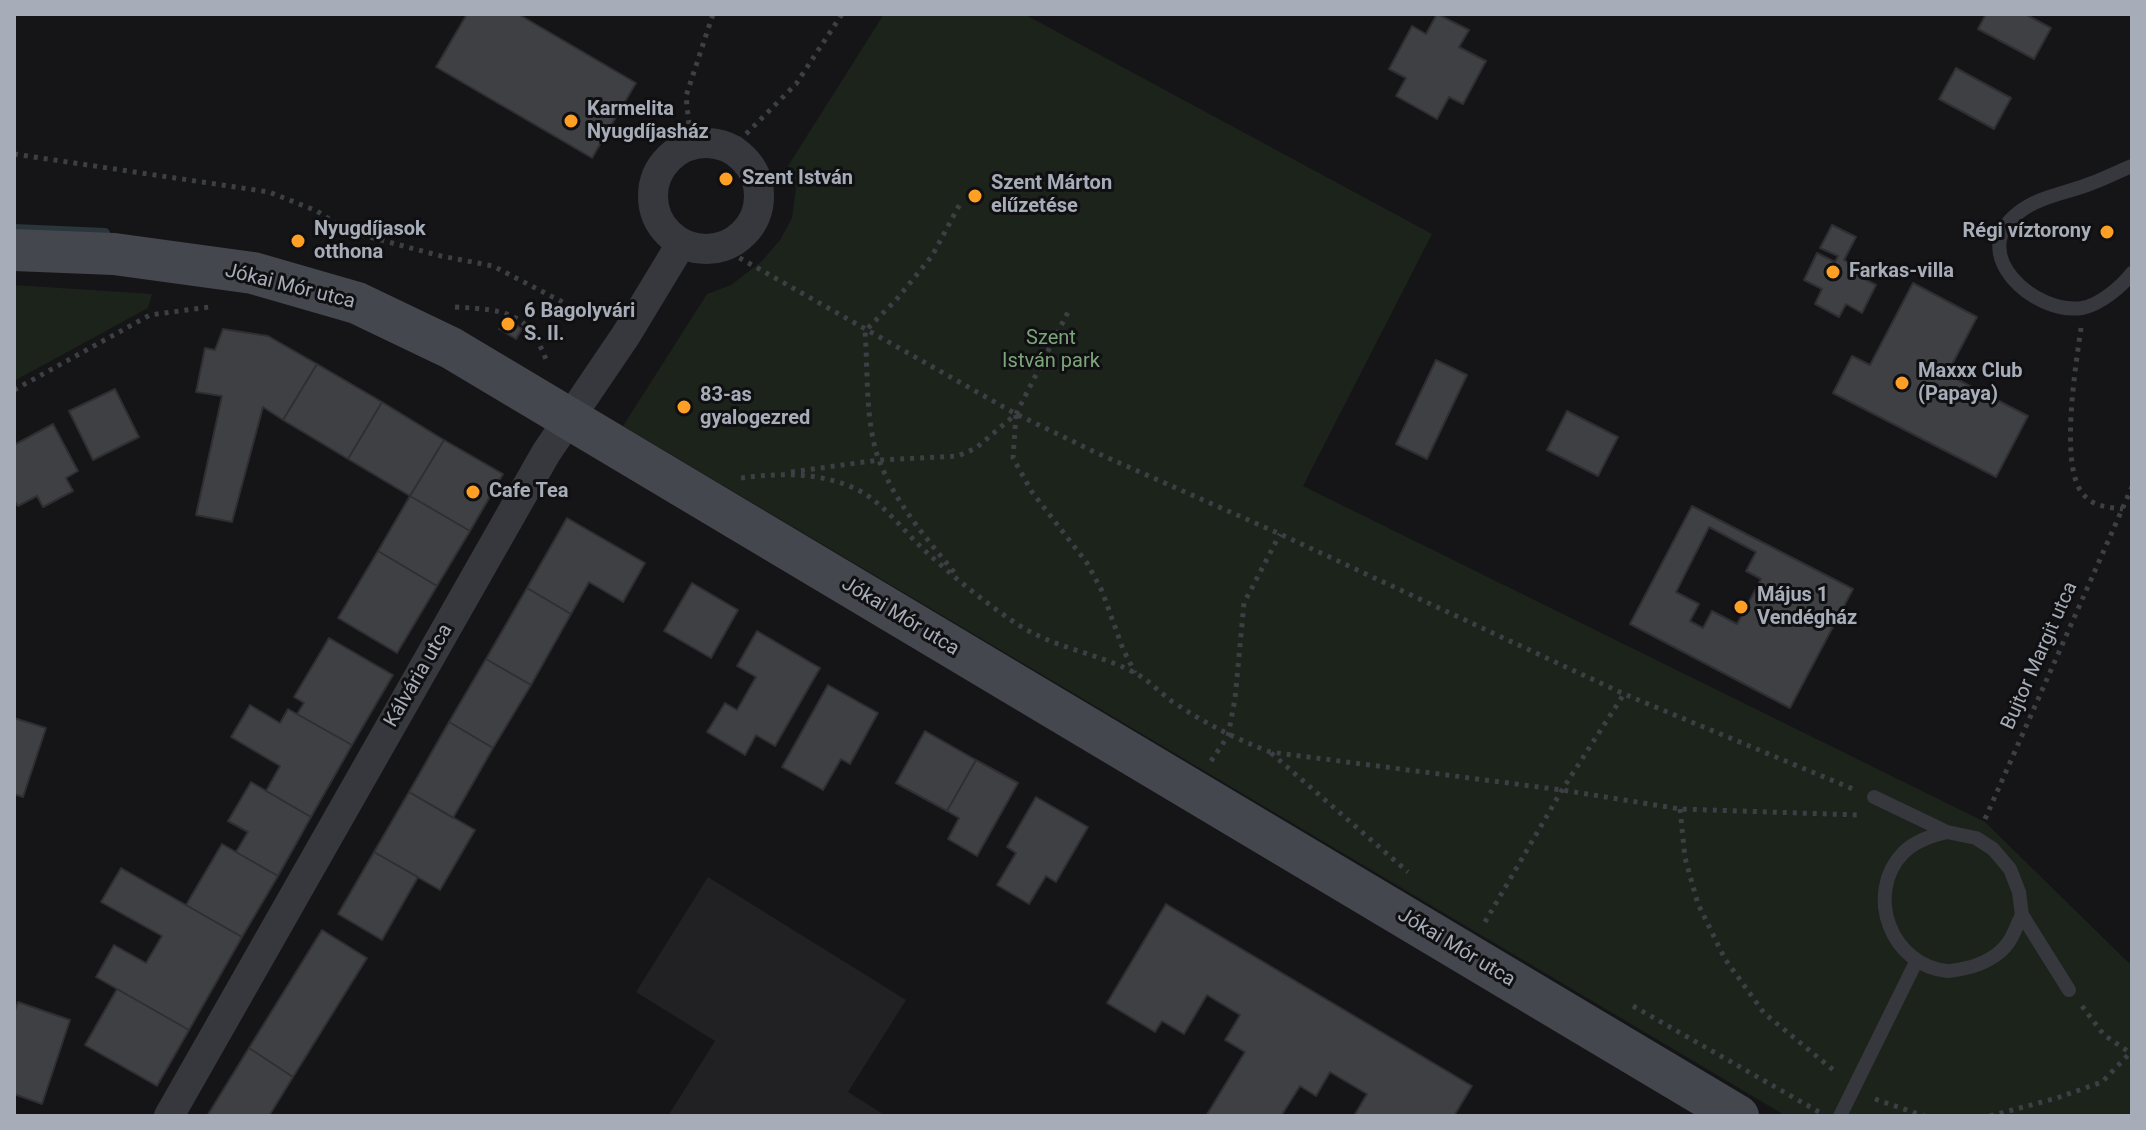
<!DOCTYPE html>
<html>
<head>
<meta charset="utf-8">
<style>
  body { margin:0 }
  #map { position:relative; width:2146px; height:1130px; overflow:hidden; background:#151517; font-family:Roboto,sans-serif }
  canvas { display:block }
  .frame { position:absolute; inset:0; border:16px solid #a6adb8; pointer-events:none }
</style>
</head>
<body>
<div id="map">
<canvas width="2146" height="1130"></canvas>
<div class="frame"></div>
</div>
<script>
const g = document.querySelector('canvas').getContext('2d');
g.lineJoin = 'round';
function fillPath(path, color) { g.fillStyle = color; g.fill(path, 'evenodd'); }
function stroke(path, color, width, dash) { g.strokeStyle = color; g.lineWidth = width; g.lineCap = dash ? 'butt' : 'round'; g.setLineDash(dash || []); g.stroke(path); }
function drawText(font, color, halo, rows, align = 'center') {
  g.font = font + ' Roboto,sans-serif'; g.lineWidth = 6; g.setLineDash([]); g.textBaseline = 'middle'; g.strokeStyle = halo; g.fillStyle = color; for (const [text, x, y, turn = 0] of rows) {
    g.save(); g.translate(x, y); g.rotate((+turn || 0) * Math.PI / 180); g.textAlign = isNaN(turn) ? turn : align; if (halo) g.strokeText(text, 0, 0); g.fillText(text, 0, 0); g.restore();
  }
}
fillPath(new Path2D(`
  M708 877 906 1000 848 1092 886 1116H668L715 1041 636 992Z`), '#212124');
fillPath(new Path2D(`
  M884 14H1024L1432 234 1303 486 1985 822 2132 966V1116H1786L623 426 707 294 731 285 762 261 780 240 792 218 796 188 788 166Z
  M14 285 152 294 148 308 14 381Z`), '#1b231b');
stroke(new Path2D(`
  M14 229 105 233`), '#2a363c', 10);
const building = new Path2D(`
  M467 14H518L636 83 592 158 436 67Z
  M1437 14 1469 30 1459 47 1486 61 1463 104 1449 97 1437 119 1396 96 1406 78 1389 69 1412 26 1426 34Z
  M1986 14H2025L2051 28 2034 59 1978 29Z
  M1956 68 2011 98 1994 129 1939 99Z
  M1832 225 1856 237 1844 260 1860 269 1857 275 1876 285 1862 313 1846 304 1839 317 1815 304 1822 289 1804 280 1817 253 1835 262 1838 256 1820 248Z
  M1913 283 1977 317 1947 374 2028 416 1996 477 1833 393 1852 356 1870 365Z
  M506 318 522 329 516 339 499 329Z
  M223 329 268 336 317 364 283 420 263 407 232 522 196 515 222 396 196 392 205 348 215 350Z
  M1436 360 1467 375 1427 459 1396 444Z
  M317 364 382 402 348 459 283 420Z
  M115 389 139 437 93 460 69 411Z
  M382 402 444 440 410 496 348 459Z
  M1567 411 1618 437 1598 476 1547 450Z
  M53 424 78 471 66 478 73 491 43 507 37 496 18 506 14 500V445Z
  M444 440 503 474 470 531 410 496Z
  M410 496 470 531 437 586 378 551Z
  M1692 506 1853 589 1790 708 1630 624Z
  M567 518 645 563 623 602 589 582 571 614 527 588Z
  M1709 527 1756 552 1746 571 1761 579 1737 624 1712 611 1703 628 1690 621 1699 604 1676 592Z
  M378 551 437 586 397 653 338 618Z
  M692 583 738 610 711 658 664 631Z
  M527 588 571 614 531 685 486 659Z
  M757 631 820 668 775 746 756 735 745 755 707 732 725 703 737 710 756 677 737 666Z
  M329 638 393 675 352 745 297 714 304 703 294 697Z
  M486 659 531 685 493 748 449 722Z
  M828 685 878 713 850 764 841 759 823 790 782 767Z
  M250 705 280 723 288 709 352 745 311 817 266 791 280 766 231 737Z
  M14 718 46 728 23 797 14 794Z
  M449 722 493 748 453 818 409 792Z
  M925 731 976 760 947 811 896 783Z
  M976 760 1018 783 977 856 948 839 959 818 947 811Z
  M251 782 311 817 278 876 236 852 248 832 228 821Z
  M409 792 475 830 440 890 374 852Z
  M1036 797 1088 827 1056 882 1046 876 1029 904 997 885 1016 853 1007 847Z
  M222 844 278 876 242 937 186 905Z
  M374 852 418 877 382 940 338 914Z
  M121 868 242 937 189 1030 96 977 114 945 146 963 162 936 101 902Z
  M1166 904 1472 1086 1454 1116H1354L1367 1094 1330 1072 1316 1096 1300 1086 1281 1116H1206L1245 1052 1225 1040 1240 1015 1207 995 1184 1034 1162 1021 1155 1032 1107 1003Z
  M322 930 367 958 293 1077 249 1048Z
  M117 989 189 1030 157 1086 85 1045Z
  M18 1002 70 1020 42 1104 14 1094V1013Z
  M249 1048 293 1077 269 1116H207Z`);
fillPath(building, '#3f4044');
stroke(building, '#2f2f33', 2);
stroke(new Path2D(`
  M691 144 686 96 713 14
  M732 148 796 84 842 14
  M14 154 269 192 317 211 347 231 441 256 493 266 599 321
  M722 248 1016 414 1097 453 1280 534 1624 694 1853 789
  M455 307C506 310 528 311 547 362
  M2081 328C2076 364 2059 467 2083 494 2094 507 2107 507 2123 509
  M14 390 150 315 209 307
  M1016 415 1013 458 1032 492 1087 563 1102 591 1123 649 1135 673
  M791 472 879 460 958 456 976 448 1016 414 1068 312
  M741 478C779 473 818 472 854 488 882 501 901 528 922 548 951 575 984 602 1017 624 1053 648 1098 653 1135 673 1149 680 1160 693 1173 702 1206 724 1234 738 1270 752L1562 790 1680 809 1858 815
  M954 572C926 538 894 501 879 460 865 423 868 370 865 331L896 300 932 256 961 202
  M1271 753 1408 872
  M1211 761 1228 736 1235 699 1244 603 1280 534
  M1680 809 1685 858 1698 904 1725 959 1764 1013 1837 1073
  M1985 819 2132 487
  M1485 922 1562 790 1624 694
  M1633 1006 1819 1112
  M2082 1006 2104 1035 2132 1054
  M1875 1099 1924 1116
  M1990 1116 2057 1098 2102 1082 2130 1053`), '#3c3f44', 5, [4, 6]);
stroke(new Path2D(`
  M2132 166C2119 171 2106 178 2092 183 2068 193 2039 196 2018 213 1966 253 2034 315 2082 308 2100 305 2122 286 2132 273
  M1874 797 1947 832 1976 838 1993 849 2010 869 2019 892 2022 915 2069 990
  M1947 832C1931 836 1915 841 1903 853 1864 894 1891 966 1948 971 1953 971 1961 969 1966 968 1981 965 1999 956 2008 943 2014 935 2017 924 2022 915
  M1840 1116 1917 960`), '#36383d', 14);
stroke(new Path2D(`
  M653 196a53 53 0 1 1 106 0a53 53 0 1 1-106 0Z
  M169 1116 546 453 626 335 681 244`), '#36383d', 30);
stroke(new Path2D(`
  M14 250 114 254 253 273 357 303 451 348 1738 1116`), '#44474d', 42);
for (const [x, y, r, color] of [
  [571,121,8,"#ffa025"],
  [726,179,8,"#ffa025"],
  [975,196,8,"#ffa025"],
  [2107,232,8,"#ffa025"],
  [298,241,8,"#ffa025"],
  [1833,272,8,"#ffa025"],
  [508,324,8,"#ffa025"],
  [1902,383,8,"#ffa025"],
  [684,407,8,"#ffa025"],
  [473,492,8,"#ffa025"],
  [1741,607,8,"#ffa025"]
]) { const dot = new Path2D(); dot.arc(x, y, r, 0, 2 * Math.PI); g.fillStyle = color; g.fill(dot); stroke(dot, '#101012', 3); }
drawText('bold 20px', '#a6adb8', '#101012', [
  ["Karmelita",587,110],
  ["Nyugdíjasház",587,133],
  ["Szent István",742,179],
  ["Szent Márton",991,184],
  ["elűzetése",991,207],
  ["Nyugdíjasok",314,230],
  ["otthona",314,253],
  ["Régi víztorony",2091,232,"right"],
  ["Farkas-villa",1849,272],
  ["6 Bagolyvári",524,312],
  ["S. II.",524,335],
  ["Maxxx Club",1918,372],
  ["(Papaya)",1918,395],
  ["83-as",700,396],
  ["gyalogezred",700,419],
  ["Cafe Tea",489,492],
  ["Május 1",1757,596],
  ["Vendégház",1757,619]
], 'left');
drawText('20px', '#a6adb8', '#101012', [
  ["Jókai Mór utca",290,287,14],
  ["Jókai Mór utca",900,617,31],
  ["Bujtor Margit utca",2040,656,-66],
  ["Kálvária utca",419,676,-60],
  ["Jókai Mór utca",1456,948,31]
]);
drawText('20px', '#7da57b', '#101012', [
  ["Szent",1051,339],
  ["István park",1051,362]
]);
</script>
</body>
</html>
